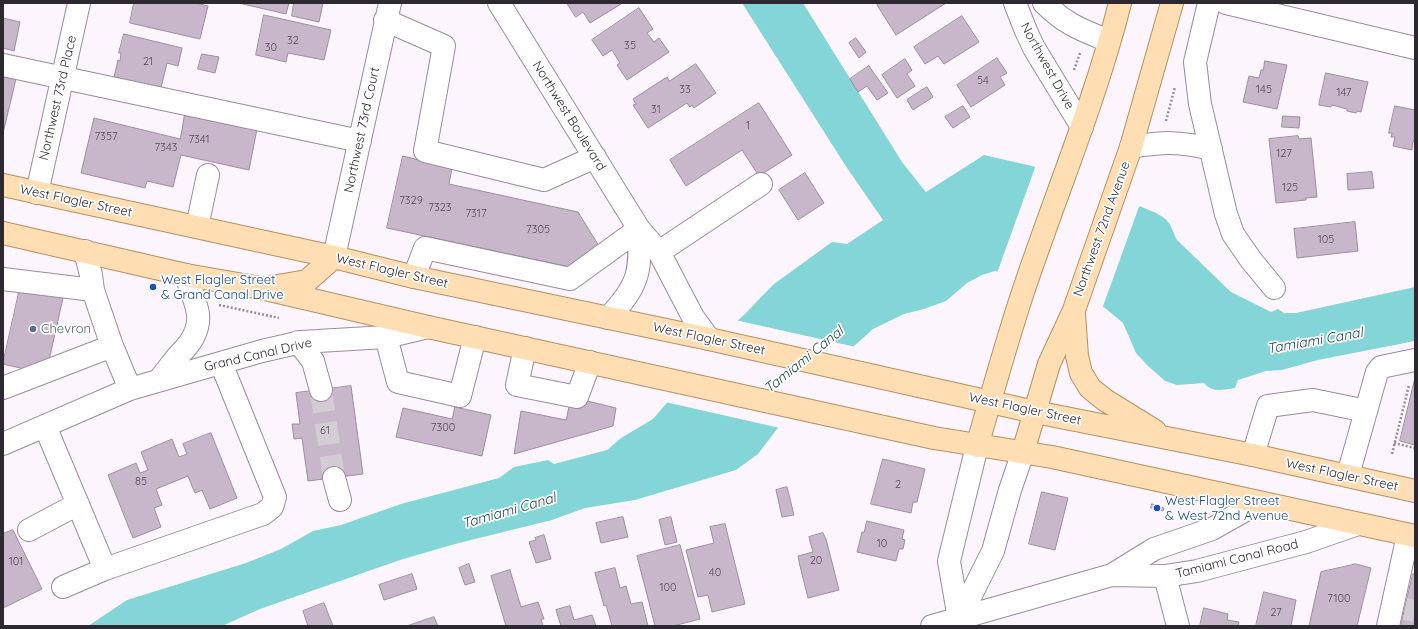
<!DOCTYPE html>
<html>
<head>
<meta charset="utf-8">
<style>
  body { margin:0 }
  #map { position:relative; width:1418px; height:629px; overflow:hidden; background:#fdf5fe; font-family:Quicksand,sans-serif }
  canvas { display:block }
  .frame { position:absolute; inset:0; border:4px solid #2e2830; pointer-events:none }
</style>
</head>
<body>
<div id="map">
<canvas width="1418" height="629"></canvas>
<div class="frame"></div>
</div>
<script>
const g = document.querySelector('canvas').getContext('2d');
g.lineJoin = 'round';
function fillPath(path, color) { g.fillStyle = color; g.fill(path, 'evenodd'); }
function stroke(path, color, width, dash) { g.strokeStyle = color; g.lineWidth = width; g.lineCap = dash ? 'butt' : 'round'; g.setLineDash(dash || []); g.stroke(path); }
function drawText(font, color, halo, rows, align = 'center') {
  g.font = font + ' Quicksand,sans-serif'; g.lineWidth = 3.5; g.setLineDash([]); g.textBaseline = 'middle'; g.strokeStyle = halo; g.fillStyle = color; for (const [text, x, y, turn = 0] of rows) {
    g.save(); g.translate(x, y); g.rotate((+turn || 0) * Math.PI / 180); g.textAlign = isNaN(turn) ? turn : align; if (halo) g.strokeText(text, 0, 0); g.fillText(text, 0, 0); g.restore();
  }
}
fillPath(new Path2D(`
  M742 3H803L902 162 921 186 926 192 984 155 1032 166 1077 181 1154 212C1172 221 1169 224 1177 240L1231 292 1271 312 1278 309 1284 313H1296L1415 287V341L1318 360 1282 370 1266 371 1238 380 1235 388C1224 390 1212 393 1204 383L1177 385 1165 381 1148 366 1136 353 1123 323 1105 308 1046 278 995 271 982 275 967 283 946 301 924 309 904 314 873 329 853 347 777 429 758 454 736 470 635 500 585 508 552 520 455 544 400 560 260 609 222 626H88L127 600 246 563 281 549 313 531 341 525 401 504 499 478 514 467 548 460 554 464 607 450 621 438 653 419 736 322 746 313 761 297 774 284 832 242 847 244 883 220 847 168Z`), '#84d5d8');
fillPath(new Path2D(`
  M1036 165 1078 179 1140 204 1102 309 1045 280 997 273Z
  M735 320 856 347 780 428 665 402Z`), '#fdf5fe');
const building = new Path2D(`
  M134 3H196L208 6 200 39 130 23Z
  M244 3H289L286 14 243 4Z
  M294 3H323L319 22 292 16Z
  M567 3H621V4L590 23 583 12 576 17Z
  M880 3H946L896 35 877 5Z
  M639 8 653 29 647 33 654 42 659 38 669 52 627 80 617 65 620 63 612 50 603 56 592 40Z
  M264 15 331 30 324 60 288 53 286 62 256 55Z
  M962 16 979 42 944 64 938 56 925 64 914 47Z
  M3 18 20 22 14 51 3 48Z
  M124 34 182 48 178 66 167 63 161 88 114 77 118 60 120 61 121 53H119Z
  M856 38 866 52 859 58 849 43Z
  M202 54 219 57 215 73 198 69Z
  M997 58 1007 73 1000 77 1005 85 971 107 957 85Z
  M905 59 912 70 907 74 915 86 897 98 882 75Z
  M1265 61 1287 65 1277 109 1243 102 1249 76 1259 78 1261 70H1263Z
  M696 64 716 93 694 108 692 105 690 107 687 103 648 128 633 105 636 104 633 99 667 77 669 81Z
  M869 66 888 93 877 100 867 86 858 92 850 79Z
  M1326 73 1368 82 1361 112 1357 111 1356 113 1347 111V109L1332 105 1331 107 1319 105Z
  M3 76 16 79 3 133Z
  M927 87 933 97 913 110 907 100Z
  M759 103 792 155 759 176 742 150 686 186 670 160Z
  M963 106 970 117 953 128 945 117Z
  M1395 106 1415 110V142L1413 141 1412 150 1393 146 1395 137H1391L1392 133H1389Z
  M185 114 257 129 249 170 181 155 173 187 147 181 145 188 81 173 94 118 180 139Z
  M1283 116 1300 117 1299 128 1282 127Z
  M1298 136 1299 139 1311 138 1317 197 1306 198V200L1276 203 1269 139Z
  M403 156 452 168 449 184 578 212 599 246 570 267 387 228Z
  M1372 172 1374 188 1348 190 1347 174Z
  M805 173 824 203 798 220 779 190Z
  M1355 222 1358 251 1297 258 1294 229Z
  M20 288 63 298 46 374 3 364Z
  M1415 378V445L1400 441Z
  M351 386 363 474 308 481 302 438 294 439 292 424H300L296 393Z
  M571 397 616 408 613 426 514 454 521 411 566 420Z
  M455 407 491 415 482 456 396 437 403 408 452 419Z
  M211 433 237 498 210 509 202 490 195 493 188 476 156 489 162 505 154 508 161 527 133 538 108 475 136 463 140 473 148 470 141 452 172 439 179 457 187 454 183 444Z
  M883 459 925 469 917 502H913L911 513 871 504Z
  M787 487 794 515 782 517 776 490Z
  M1042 492 1068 498 1055 550 1029 544Z
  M1152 504 1164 508 1163 511 1151 508Z
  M623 517 628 537 601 543 596 523Z
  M671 517 677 542 665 545 659 520Z
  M867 521 904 530 902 539 905 540 903 549H899L896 561 857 552 862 532H864Z
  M725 524 745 604 712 612 708 595 698 597 686 550 714 543 710 527Z
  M13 530 42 589 3 608V534Z
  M823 533 826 539 839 590 808 598 800 566 798 556 813 552 809 537Z
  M544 535 551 559 536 563 529 542 536 540 535 538Z
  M680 545 700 619 673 626H655L637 556Z
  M469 564 475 582 465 585 459 568Z
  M1356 564 1371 568 1357 626H1309L1321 572Z
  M615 568 620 588 626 586 631 604 642 602 648 626H612L606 605 604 606 595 573Z
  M510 570 521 607 538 602 544 619H541L543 626H506L491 576Z
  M412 574 417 589 384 600 379 585Z
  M1413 574H1415V626H1401Z
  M1264 592 1296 600 1291 626H1256Z
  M324 603 333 626H308L303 611Z
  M570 606 574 620 592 615 596 626H561L556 610Z
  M1204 608 1228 614 1227 620 1239 622 1238 626H1200Z
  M434 617 438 626H407Z`);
fillPath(building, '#c8b6cb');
stroke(building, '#9d8da0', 1);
stroke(new Path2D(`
  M321 390 334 478
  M1405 609 1415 611`), '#d4ccd5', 22, [22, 11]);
const minor = new Path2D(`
  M499 3 639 229 659 252 693 317 709 339
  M1015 3 1026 31 1034 48 1082 127
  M1044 3C1066 25 1082 30 1109 41
  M1209 3 1195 62 1200 104 1226 214 1233 234 1251 260 1274 288
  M1226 3 1415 48
  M385 20 444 46 425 151 544 180 595 157
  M3 65 360 141
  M1131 147C1163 142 1179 141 1211 149
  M37 193 79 3
  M197 227 208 175
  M85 251 91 275 93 290 112 346 130 389
  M659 252 761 184
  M334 257 390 3
  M414 277 425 248 570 279 639 229
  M3 279 93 290
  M608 318C639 285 641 273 639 229
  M386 337 398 382 460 396 475 337
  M298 342 313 361 321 390
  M525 348 517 385 577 397 590 362
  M159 380C166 372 172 363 179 355 190 344 200 331 198 314 196 301 190 288 186 275
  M3 388 112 346
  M45 426 105 569 263 514 272 507 275 497 221 363
  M3 444 130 389 262 351 301 342 386 337 428 327
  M1253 455 1268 406 1313 400 1366 411
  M1348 475 1377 372 1381 367 1415 360
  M334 478 340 500
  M29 530 78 504
  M1112 575 1165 576 1197 571 1306 542 1358 524
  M1165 576 1178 626
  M63 587 105 569
  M959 619 993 551 1010 490 1023 452
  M932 626 1112 575 1154 549 1212 529 1258 503
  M958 626 959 619 949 561 977 446
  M1388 626 1408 535`);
const major = new Path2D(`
  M3 185 334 257 414 277 709 339 1035 412 1253 455 1415 491
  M3 233 186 275 261 288 428 327 934 438 1052 457 1415 536
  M272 287 307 281 334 257
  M1074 314 1077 356 1081 373 1090 388 1105 400 1155 431
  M977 446C992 395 1006 343 1023 292 1055 196 1095 102 1120 3
  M1023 452 1049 364 1074 310 1131 147 1172 3`);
stroke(minor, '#9b8b9e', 24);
stroke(major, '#b59063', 24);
stroke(new Path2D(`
  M1074 70 1080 53
  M1166 121 1175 87
  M219 305 279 318
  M1394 443 1415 448
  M1392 454 1409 385`), '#948d96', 2.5, [2, 2]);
stroke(minor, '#fff', 22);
stroke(major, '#fedeb2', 22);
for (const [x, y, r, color] of [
  [153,287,4,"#1a4fb4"],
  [33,329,4,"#5c6f8a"],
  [1157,508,4,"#1a4fb4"]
]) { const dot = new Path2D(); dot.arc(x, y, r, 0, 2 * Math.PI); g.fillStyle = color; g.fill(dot); stroke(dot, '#fff', 1.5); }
drawText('11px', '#544c57', null, [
  ["32",293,41],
  ["35",630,46],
  ["30",271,48],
  ["21",148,62],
  ["54",983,81],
  ["33",685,90],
  ["145",1264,90],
  ["147",1344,93],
  ["31",656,110],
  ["1",748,126],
  ["7357",106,137],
  ["7341",199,140],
  ["7343",166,148],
  ["127",1284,154],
  ["125",1290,188],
  ["7329",411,201],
  ["7323",440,208],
  ["7317",476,214],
  ["7305",538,230],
  ["105",1326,240],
  ["7300",443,428],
  ["61",325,431],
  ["85",141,482],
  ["2",898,485],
  ["10",882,544],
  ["20",816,561],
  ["101",16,562],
  ["40",715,573],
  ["100",668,588],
  ["7100",1339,599],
  ["27",1276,613]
]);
drawText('13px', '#2e2830', '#fff', [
  ["Northwest Drive",1047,66,61],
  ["Northwest 73rd Place",58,98,-77],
  ["Northwest Boulevard",569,116,58],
  ["Northwest 73rd Court",362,130,-78],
  ["West Flagler Street",76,201,12],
  ["Northwest 72nd Avenue",1102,229,-70],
  ["West Flagler Street",392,271,13],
  ["West Flagler Street",709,339,12],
  ["Grand Canal Drive",258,355,-13],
  ["West Flagler Street",1025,409,12],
  ["West Flagler Street",1342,475,12],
  ["Tamiami Canal Road",1237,559,-14]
]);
drawText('13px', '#164399', '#fff', [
  ["West Flagler Street",161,280],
  ["& Grand Canal Drive",161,295],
  ["West Flagler Street",1165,501],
  ["& West 72nd Avenue",1165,516]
], 'left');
drawText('13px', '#4e5e75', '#fff', [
  ["Chevron",41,329]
], 'left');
drawText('italic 14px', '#1e4446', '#fff', [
  ["Tamiami Canal",1315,341,-10],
  ["Tamiami Canal",804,360,-39],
  ["Tamiami Canal",509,511,-16]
]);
</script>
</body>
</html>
